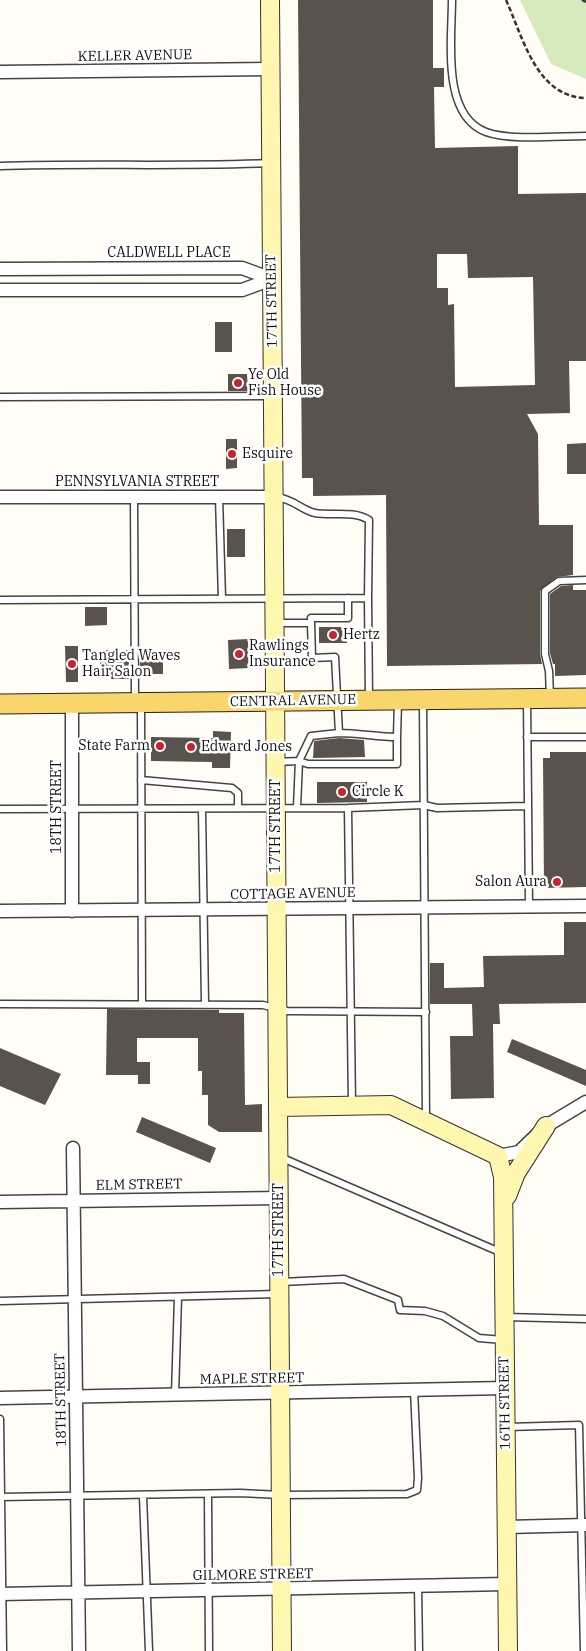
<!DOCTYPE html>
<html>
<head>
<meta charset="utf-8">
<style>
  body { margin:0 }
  canvas { display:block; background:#fffdf5 }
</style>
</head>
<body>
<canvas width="586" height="1651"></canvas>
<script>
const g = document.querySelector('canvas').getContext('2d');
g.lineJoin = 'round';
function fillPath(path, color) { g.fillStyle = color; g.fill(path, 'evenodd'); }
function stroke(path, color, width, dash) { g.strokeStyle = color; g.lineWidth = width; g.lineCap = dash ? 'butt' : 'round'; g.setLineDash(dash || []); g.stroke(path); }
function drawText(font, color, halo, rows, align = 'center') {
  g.font = font + ' "IBM Plex Serif",serif'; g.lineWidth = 5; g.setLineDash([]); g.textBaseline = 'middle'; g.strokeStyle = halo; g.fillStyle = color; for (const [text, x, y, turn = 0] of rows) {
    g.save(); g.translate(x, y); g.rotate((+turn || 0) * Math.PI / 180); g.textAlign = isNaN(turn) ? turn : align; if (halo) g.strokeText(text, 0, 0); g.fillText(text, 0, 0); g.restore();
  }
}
fillPath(new Path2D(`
  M520 0H586V79L551 64Z`), '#d5ebbd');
fillPath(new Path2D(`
  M298 0H433V68H444V87H434L435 148 518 146V194L586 193V361H569L570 413 527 414 538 434 539 525H573V575L557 577 540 591V654L542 664 387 666 386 495 313 496V478H302ZM437 254H467L468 278 533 277 535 385 455 387 454 304 448 305V288H437Z
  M215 322H232V352H215Z
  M228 374H247L248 391H228Z
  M226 439H237V468L226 469Z
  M586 443V474H567V444Z
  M227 529H245V557H227Z
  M573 585V590H586V675L555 676V664H553L550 653V594L561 586Z
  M85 607H107V625L85 626Z
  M319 627H347V643H319Z
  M248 639 249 668 229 669 228 640Z
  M65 646H78V682H66Z
  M100 650H129V679H111V675H100Z
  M140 653H163V674H140Z
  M213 731 231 732 230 768H212V762L151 761V737L213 738Z
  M339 738 364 740 365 757 313 758 314 741Z
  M550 752H586V887L544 888 543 758H550Z
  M317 782H367V802L317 803Z
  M564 922H586V1003L499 1004 500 1024H493L494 1098 451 1099 450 1036H473L472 1004H430V963H444V988L484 987 483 956 564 955Z
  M107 1009 219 1010V1013H244L245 1105 262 1104V1132H219L208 1125V1095H202V1071H198V1038H137V1062H150V1084H138V1075H106Z
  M512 1039 586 1070V1086L507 1052Z
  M0 1048 61 1074 45 1105 0 1086Z
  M142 1117 216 1148 210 1163 136 1132Z`), '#5a524d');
const lane = new Path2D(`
  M452 0C452 39 441 115 486 132 510 141 560 136 586 136
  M0 166C90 163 180 167 270 163
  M0 397 271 396
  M134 497 135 701
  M219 497 222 599
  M276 497C294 499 301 510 315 513 333 516 353 510 369 520L368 598
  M0 600 368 598 369 699
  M276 623H311L312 658 335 657 339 733C359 733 377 737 397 737L398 701
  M311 623V618H348V598
  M550 697 549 671 545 654V591L559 581 586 580
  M527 700 529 906
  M423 702 426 1120
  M141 704 142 1004
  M527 737H586
  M276 762 299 761 311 736 339 733
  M141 780 232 788 238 793V808
  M297 807 299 761 308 764H397V737
  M348 808 352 1105
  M0 809 348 808 424 805 437 808 527 806
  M202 809 205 1004
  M0 1004 263 1005 287 1011 426 1012
  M280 1157 502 1253
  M281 1282 344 1279 398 1300 400 1310 425 1311 443 1316 479 1338 503 1340
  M0 1301 278 1294
  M505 1317 586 1319
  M175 1395 178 1297
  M0 1419 3 1651
  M507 1427 579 1425 584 1651
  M208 1495 209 1651
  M143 1496 149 1651
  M0 1497 240 1493 281 1495 407 1494 417 1490 418 1478 414 1390
  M418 1586 419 1651`);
const street = new Path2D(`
  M0 72 270 69
  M0 269 242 268 272 279
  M0 290H242L272 279
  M0 497H274
  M72 703V911
  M0 911 586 906
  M73 1148 79 1651
  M498 1156 519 1152 546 1126 586 1102
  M0 1202 279 1198
  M0 1398 505 1388
  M507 1527 586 1525
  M0 1594 507 1584`);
const secondary = new Path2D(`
  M270 0 282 1651
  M278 1107 391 1105 498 1156 503 1177 508 1651
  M507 1196 516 1173 546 1126`);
const primary = new Path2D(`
  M0 704 586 698`);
stroke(lane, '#444', 9);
stroke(street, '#444', 15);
stroke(secondary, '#333', 20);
stroke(primary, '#222', 21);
stroke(new Path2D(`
  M506 0C523 37 536 97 586 98
  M582 0 586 2`), '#333', 2.5, [5, 2.5]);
stroke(lane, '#fff', 6);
stroke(street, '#fff', 12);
stroke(secondary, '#fff6b0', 18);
stroke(primary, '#f9d66b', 19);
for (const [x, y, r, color] of [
  [238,383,5,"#c4262e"],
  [232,454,5,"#c4262e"],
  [333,635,5,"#c4262e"],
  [239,654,5,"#c4262e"],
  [72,664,5,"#c4262e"],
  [160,746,5,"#c4262e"],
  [191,747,5,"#c4262e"],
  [342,792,5,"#c4262e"],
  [557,882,5,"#c4262e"]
]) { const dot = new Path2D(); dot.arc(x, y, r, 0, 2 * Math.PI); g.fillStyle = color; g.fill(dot); stroke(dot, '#fff', 2); }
drawText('14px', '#111', '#fff', [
  ["KELLER AVENUE",135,56,-1],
  ["CALDWELL PLACE",169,253],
  ["17TH STREET",272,301,-91],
  ["PENNSYLVANIA STREET",137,482],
  ["CENTRAL AVENUE",293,701,-1],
  ["18TH STREET",57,807,-90],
  ["17TH STREET",276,826,-90],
  ["COTTAGE AVENUE",293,894,-1],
  ["ELM STREET",139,1185,-1],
  ["17TH STREET",279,1230,-90],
  ["MAPLE STREET",252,1379,-1],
  ["18TH STREET",61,1400,-91],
  ["16TH STREET",505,1403,-91],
  ["GILMORE STREET",253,1575,-1]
]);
drawText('14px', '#111', '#fff', [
  ["Ye Old",248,375],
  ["Fish House",248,391],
  ["Esquire",242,454],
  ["Hertz",343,635],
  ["Rawlings",249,646],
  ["Insurance",249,662],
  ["Tangled Waves",82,656],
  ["Hair Salon",82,672],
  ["State Farm",150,746,"right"],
  ["Edward Jones",201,747],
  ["Circle K",352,792],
  ["Salon Aura",547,882,"right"]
], 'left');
</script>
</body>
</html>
